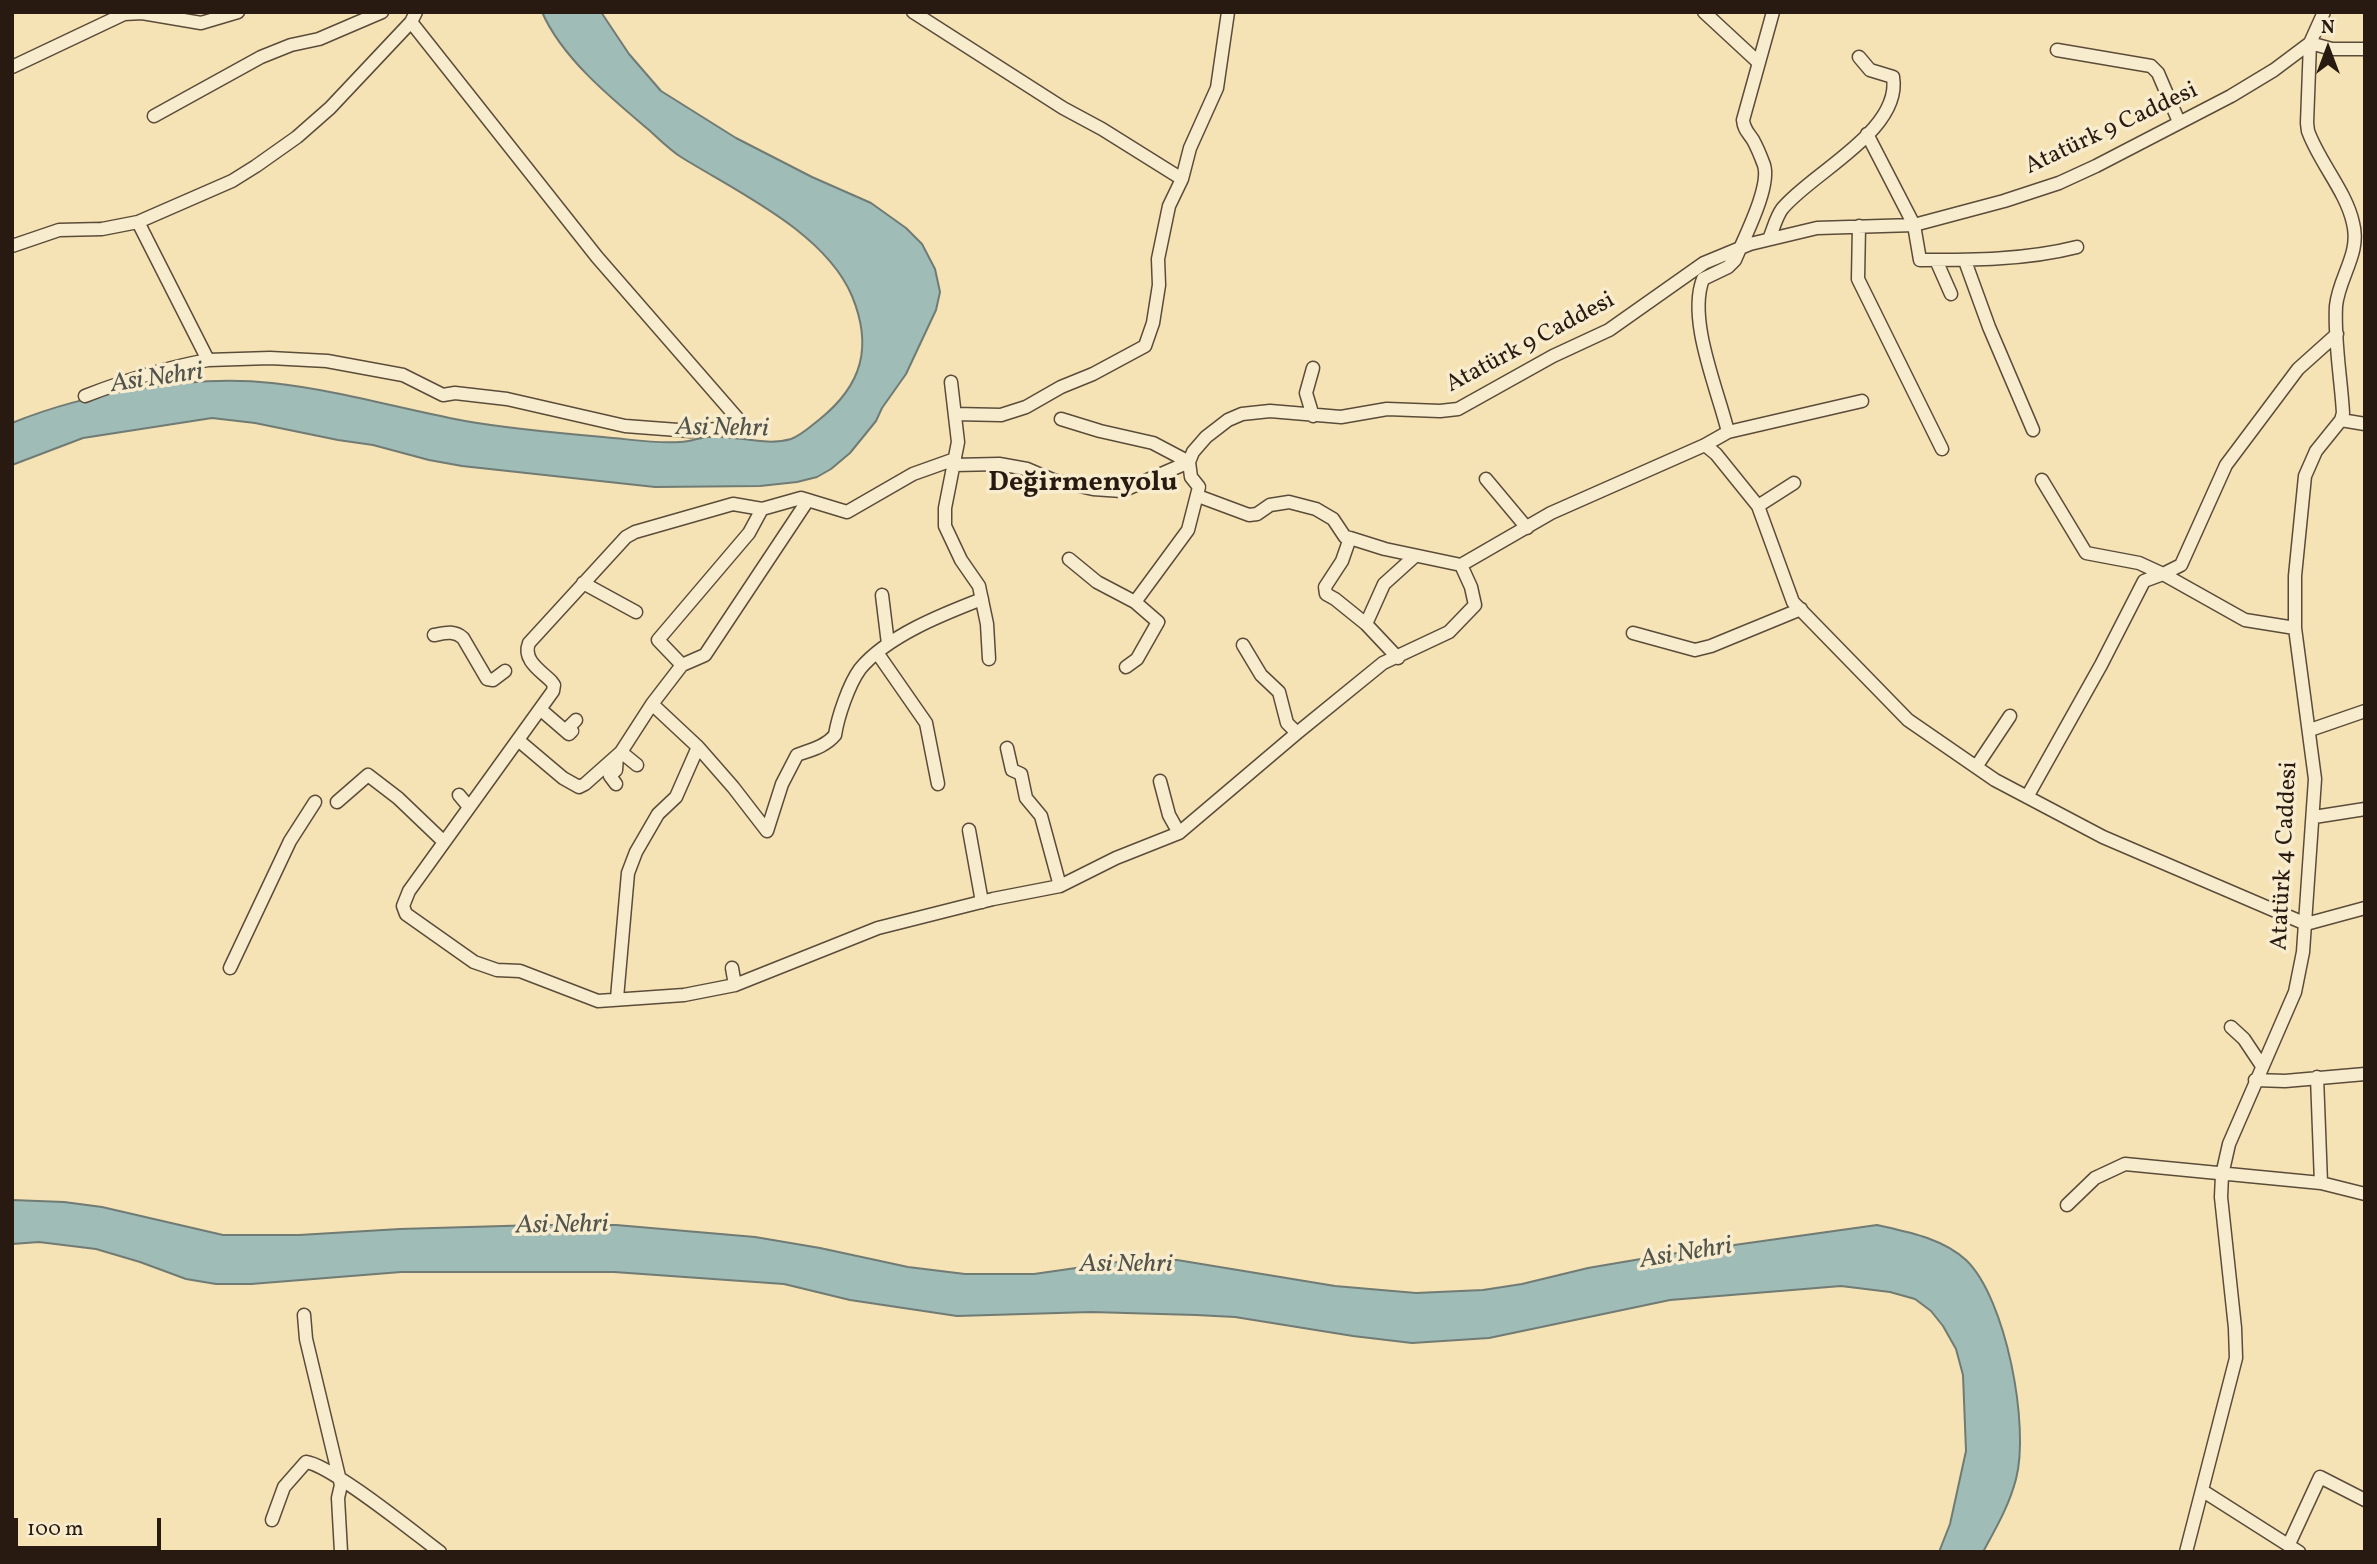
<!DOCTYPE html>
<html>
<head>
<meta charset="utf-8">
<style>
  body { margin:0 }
  #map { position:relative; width:2377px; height:1564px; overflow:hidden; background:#f5e2b5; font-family:Vollkorn,serif }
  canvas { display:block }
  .frame { position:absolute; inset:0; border:14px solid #281a10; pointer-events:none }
  .north { position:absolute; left:2293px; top:14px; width:70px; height:70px; -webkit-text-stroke:5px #f8eccf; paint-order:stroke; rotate:0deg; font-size:19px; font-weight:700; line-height:28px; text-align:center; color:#281a10 }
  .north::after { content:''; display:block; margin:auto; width:24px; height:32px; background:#281a10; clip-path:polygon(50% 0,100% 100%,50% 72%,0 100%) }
  .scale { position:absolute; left:14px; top:1518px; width:147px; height:32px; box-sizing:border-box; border:4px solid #281a10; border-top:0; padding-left:9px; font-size:21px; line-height:24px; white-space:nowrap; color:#281a10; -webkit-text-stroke:5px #f8eccf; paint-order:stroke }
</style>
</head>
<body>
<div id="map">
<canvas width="2377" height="1564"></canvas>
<div class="frame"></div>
<div class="north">N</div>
<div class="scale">100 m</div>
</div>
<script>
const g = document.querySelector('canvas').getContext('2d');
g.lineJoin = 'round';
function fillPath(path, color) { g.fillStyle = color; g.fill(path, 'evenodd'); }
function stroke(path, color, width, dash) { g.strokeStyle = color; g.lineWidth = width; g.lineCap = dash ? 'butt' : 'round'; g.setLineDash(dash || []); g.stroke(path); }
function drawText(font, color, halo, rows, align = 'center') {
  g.font = font + ' Vollkorn,serif'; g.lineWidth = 7; g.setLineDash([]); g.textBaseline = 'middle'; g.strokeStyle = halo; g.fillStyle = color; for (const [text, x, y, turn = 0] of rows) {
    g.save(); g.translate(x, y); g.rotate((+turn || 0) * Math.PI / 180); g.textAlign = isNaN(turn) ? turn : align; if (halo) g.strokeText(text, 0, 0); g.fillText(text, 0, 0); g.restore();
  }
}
const water = new Path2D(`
  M542 12H601L629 54 661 91 736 138 812 177 871 203 906 228 922 244 935 269 940 292 936 310 906 374 882 408 876 421 850 453 831 469 817 477 797 482 760 486 655 487 462 466 429 460 373 445 338 440 255 423 212 418 83 438 12 465V423C85 393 193 374 272 383 337 390 401 409 465 421 511 429 557 433 603 437 629 439 655 444 680 442 690 442 698 438 707 437 735 434 764 447 791 439 802 435 811 426 820 419 862 385 873 347 852 296 825 232 737 192 681 157 670 150 659 139 649 130 611 98 562 58 542 12Z
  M12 1200 64 1202 102 1207 223 1235H299L400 1229 538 1225H616L755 1237 820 1248 908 1267 965 1274H1034L1118 1262 1177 1260 1335 1286 1416 1293 1483 1290 1522 1284 1588 1268 1670 1254 1877 1225C1908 1232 1942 1238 1966 1260 2006 1298 2030 1426 2016 1479 2009 1506 1996 1528 1983 1552H1939L1950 1524 1966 1451 1963 1375 1956 1349 1943 1326 1931 1311 1915 1299 1890 1292 1841 1286 1670 1300 1489 1338 1412 1343 1353 1336 1235 1317 1196 1315 1091 1312 957 1316 850 1300 784 1284 614 1272H401L251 1284H216L186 1279 140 1262 96 1249 39 1242 12 1244Z`);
fillPath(water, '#a0bcb7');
stroke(water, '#707b74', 2);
const minor = new Path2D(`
  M913 12 1063 108 1102 129 1182 179
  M1704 12 1758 62
  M2310 43 2332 49H2365
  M2057 50 2151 66 2158 73 2179 122
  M12 67 124 14 142 13 201 23 238 12
  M154 116 261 57 291 45 319 39 382 12
  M1867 134 1914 225 1920 260C1972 260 2026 260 2077 247
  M138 222 208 360 270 358 327 361 403 375 443 395 455 393 507 399 625 426 691 431 745 427 597 257 411 22
  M1859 226 1858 279 1942 449
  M1769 239C1773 230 1776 217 1782 209 1811 173 1902 131 1893 77L1870 70 1859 57
  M12 246 59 230 102 229 138 222 232 181 256 166 297 137 330 108 411 22 416 12
  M1936 260 1951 294
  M1965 261 1989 327 2033 430
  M951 382 958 442 945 508V526L961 560 979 586 987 624 989 659
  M85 396C126 380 165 368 208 360
  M955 414 1001 415 1026 407 1061 387 1093 374 1145 346 1153 323 1159 285 1158 259 1169 206 1182 179 1190 148 1217 88 1228 12
  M1313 416 1306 393 1313 368
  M1061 419 1100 431 1153 443 1189 462 1191 477 1199 487 1188 530 1135 602
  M2341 420 2365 424
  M1728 432 1862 401
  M1705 445 1716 454 1758 506 1793 602 1908 720 1995 780 2103 837 2306 924 2365 908
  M955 459 913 474 847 512 801 498 762 509 733 504 635 532 626 537 529 643C522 660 541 671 551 681L554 685 553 691 409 891 403 906 406 914 474 962 497 970 520 971 598 1001 684 995 735 985 878 928 993 899 1060 886 1116 858 1179 833 1297 733 1383 663 1449 632 1475 605 1471 587 1461 565
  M954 465 999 464 1027 469 1053 480 1093 489 1122 491 1189 462 1193 452 1206 437 1228 420 1242 414 1270 411 1341 417 1387 409 1440 411 1458 409 1553 356 1609 330 1704 263 1750 244 1817 228 1914 225 2004 201 2059 183 2096 166 2231 96 2274 70 2310 43 2324 12
  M1486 479 1527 528
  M1198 496 1249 515 1257 514 1270 505 1289 502 1316 509 1333 519 1345 537 1350 538 1385 549 1461 565 1551 513 1705 445 1728 432C1718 390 1687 320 1703 279L1728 267 1735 260C1744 238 1771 187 1764 165 1761 157 1757 147 1753 140 1748 132 1744 130 1743 120L1773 12
  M1758 506 1794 483
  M1350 538 1342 561 1325 587 1326 594 1335 599 1366 624 1384 584 1415 556
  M1069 559 1097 582 1135 602 1158 622 1137 659 1126 667
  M2163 574 2181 565 2226 465 2298 369 2337 334
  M2163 574 2245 620 2295 628
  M583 583 636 612
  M882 595 888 644
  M1366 624 1398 658
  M1633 633 1695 650 1711 646 1801 609
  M434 635C445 633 454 630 463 638L487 679 493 680 505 671
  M1243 645 1261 675 1279 692 1287 723 1297 733
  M878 654 926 723 938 784
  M682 665 658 640 749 533 762 509
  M540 709 569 734 572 731 569 727 576 720
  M2310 730 2365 711
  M518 740 563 778 579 787 585 784 621 752 652 704 682 665 705 655 808 500
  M698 747 733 787 767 831 782 784 797 755C810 750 825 747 835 735 838 716 849 684 860 669 887 636 943 614 982 599
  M1007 748 1012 770 1021 774 1026 798 1041 816 1060 886
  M621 752 637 765
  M1976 767 2010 716
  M1160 781 1169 815 1179 833
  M616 784 610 776 616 770 617 756
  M459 795 469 807
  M2027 797 2101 665 2144 581 2163 574 2139 563 2086 553 2042 480
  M337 802 368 775 398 798 443 841
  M2314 817 2365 809
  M969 830 982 902
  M230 968 290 841 315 802
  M732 968 735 985
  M617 998 628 873 636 852 658 814 676 797 698 747 652 704
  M2231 1027 2244 1039 2262 1066
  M2317 1077 2321 1183
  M2255 1080 2285 1081 2365 1074
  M2067 1205 2095 1178 2125 1164 2321 1183 2365 1194
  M304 1315 306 1339 341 1485 338 1498 341 1552
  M2203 1491 2299 1552
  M272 1520 284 1487 306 1462C331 1465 416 1534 440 1552
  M2289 1544 2320 1477 2365 1500
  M2186 1552 2236 1358 2235 1328 2221 1197 2222 1175 2229 1144 2295 992 2303 952 2315 779 2295 628V576L2305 476 2316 451 2341 420 2343 413C2341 378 2334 341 2336 306 2339 276 2361 254 2353 223 2346 191 2319 162 2308 131L2307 123 2310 43`);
stroke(minor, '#5b4c39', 15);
stroke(minor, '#f8eccf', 12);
drawText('24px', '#281a10', '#f8eccf', [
  ["Atatürk 9 Caddesi",2112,130,-25],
  ["Atatürk 9 Caddesi",1531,344,-28],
  ["Atatürk 4 Caddesi",2286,856,-87]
]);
drawText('italic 26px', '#52534a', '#f8eccf', [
  ["Asi Nehri",157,380,-8],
  ["Asi Nehri",722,430,1],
  ["Asi Nehri",562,1227,-1],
  ["Asi Nehri",1686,1255,-9],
  ["Asi Nehri",1126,1266]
]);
drawText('bold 28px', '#281a10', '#f8eccf', [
  ["Değirmenyolu",1083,485]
]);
</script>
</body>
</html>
